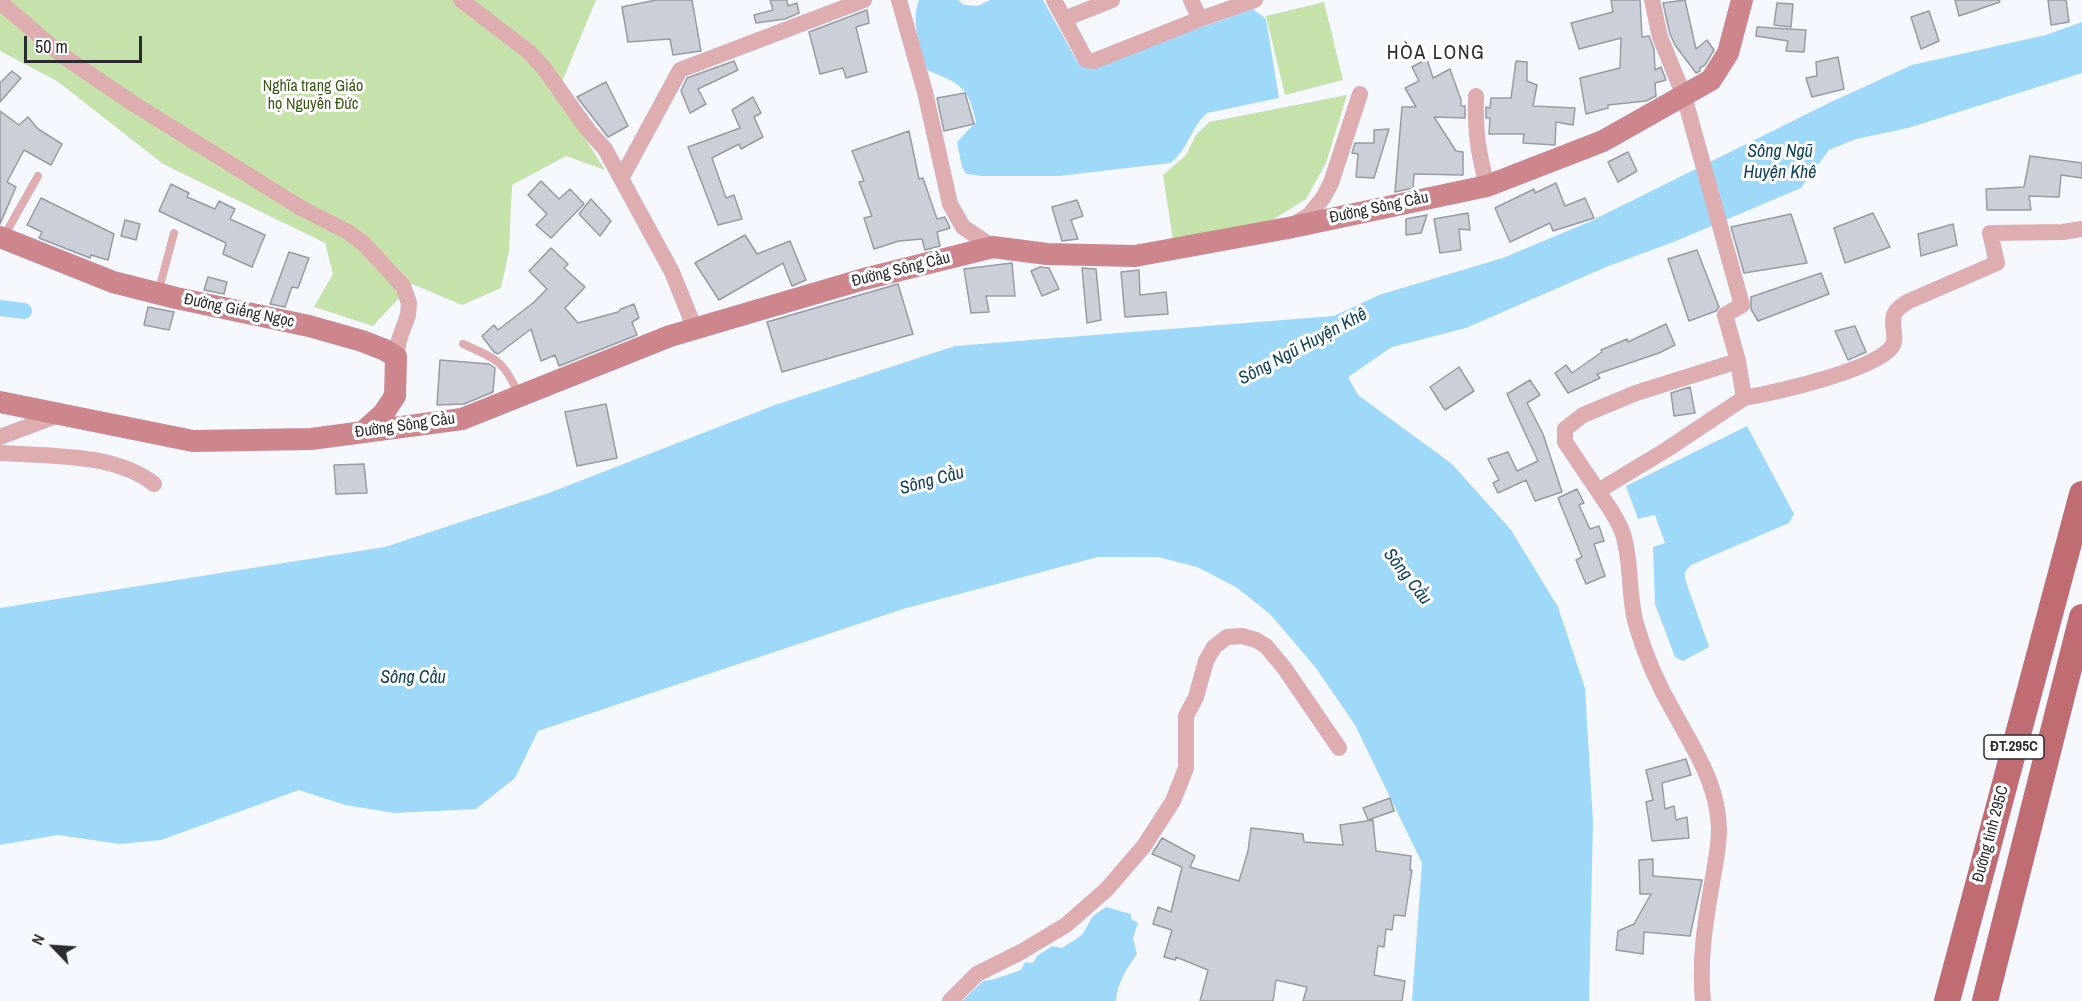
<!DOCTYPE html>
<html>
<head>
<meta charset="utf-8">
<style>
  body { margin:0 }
  #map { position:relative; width:2082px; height:1001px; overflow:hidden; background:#f5f8ff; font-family:"Archivo Narrow",sans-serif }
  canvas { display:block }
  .north { position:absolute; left:24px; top:917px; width:60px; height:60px; -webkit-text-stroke:4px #fff; paint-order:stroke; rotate:295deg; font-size:16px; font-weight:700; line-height:24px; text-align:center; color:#2a2b2e }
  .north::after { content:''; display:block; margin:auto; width:21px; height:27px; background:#2a2b2e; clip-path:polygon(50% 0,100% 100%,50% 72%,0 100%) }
  .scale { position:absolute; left:24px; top:36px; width:118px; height:27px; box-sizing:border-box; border:3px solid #2a2b2e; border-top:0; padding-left:8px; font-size:18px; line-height:21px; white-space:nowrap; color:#2a2b2e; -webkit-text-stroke:4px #fff; paint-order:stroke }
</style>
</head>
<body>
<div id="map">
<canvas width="2082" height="1001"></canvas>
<div class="north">N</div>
<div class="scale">50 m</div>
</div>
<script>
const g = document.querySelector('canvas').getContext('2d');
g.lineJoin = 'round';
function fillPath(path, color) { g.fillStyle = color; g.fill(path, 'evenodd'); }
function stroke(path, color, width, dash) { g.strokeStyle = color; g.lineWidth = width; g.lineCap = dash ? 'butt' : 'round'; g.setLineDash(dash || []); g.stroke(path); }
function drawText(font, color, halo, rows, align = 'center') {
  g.font = font + ' "Archivo Narrow",sans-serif'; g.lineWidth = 6; g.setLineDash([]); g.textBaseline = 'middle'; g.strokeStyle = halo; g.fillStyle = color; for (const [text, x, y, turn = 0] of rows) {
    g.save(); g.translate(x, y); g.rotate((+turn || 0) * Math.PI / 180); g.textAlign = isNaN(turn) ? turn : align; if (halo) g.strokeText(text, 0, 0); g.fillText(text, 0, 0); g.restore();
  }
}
fillPath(new Path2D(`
  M0 0H596L557 94 605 170 566 156 512 185 509 251 501 288 462 305 412 284 373 326 314 307 333 274 325 243 163 164 57 81 0 51Z
  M1324 2 1343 80 1285 95 1266 16Z
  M1347 95 1326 163 1306 199 1269 222 1173 240 1163 175 1186 155 1196 135 1209 122Z`), '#c5e2aa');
fillPath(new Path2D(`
  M919 0H958L964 5 978 6 990 0H1043L1078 63 1094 65 1253 9 1266 19 1279 98 1207 113C1190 128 1188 151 1170 163L1059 176H982L966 174 962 167 957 142 976 122C968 85 960 84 927 70 921 48 910 22 919 0Z
  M2082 22V73L1908 128 1856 139 1829 150 1801 188 1676 241 1606 267 1466 328 1392 347 1348 377 1358 395 1452 464 1511 530 1558 607 1585 688 1593 822 1589 1001H1412L1422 863 1355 725 1316 668 1270 614 1236 587 1197 567 1158 557H1098L903 609 538 731 515 778 476 809 394 813 345 805 299 790 161 840 120 844 58 835 0 845V608L385 547 549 493 775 405 955 346 1334 316 1379 295 1503 258 1589 222 1831 102 1912 65 2046 35Z
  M1747 426 1794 514 1789 523 1691 565 1685 572V579L1709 647 1683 661 1675 657 1655 604 1653 547 1665 543 1655 515 1638 519 1626 486Z
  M1106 907 1131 914V919L1138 923 1133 938 1137 954C1127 968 1117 983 1116 1001H962L983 981 995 979 1021 970 1025 962 1033 963 1037 956 1052 946 1062 948 1082 935 1093 916Z`), '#9ed9fa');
stroke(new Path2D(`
  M0 308 24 311`), '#9ed9fa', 16);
const building = new Path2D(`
  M656 0H692L701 51 673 55 670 39 628 42 622 7Z
  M770 0H787L788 6 797 3 799 13 785 19 756 23 754 15 773 10Z
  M1611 0H1640L1642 37 1649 36 1654 49 1655 70 1661 67 1666 80 1655 83 1656 96 1646 101 1608 105V108L1586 114 1580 78 1620 68 1621 38 1579 49 1571 23 1613 12Z
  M1685 0 1696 49 1707 40 1714 50 1705 65 1700 68V71L1696 73 1675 45 1670 34 1663 3Z
  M1955 0H1999L2000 2 1959 16Z
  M2048 0H2066L2069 22 2051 25Z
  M1777 3 1793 4 1791 27 1774 25Z
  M867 10 869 23 856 27 867 72 846 78 843 68 820 74 809 32Z
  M1929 11 1939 41 1921 49 1911 17Z
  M1757 27 1806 30 1804 52 1786 51 1788 41 1756 36Z
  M1838 57 1844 89 1812 97 1806 78 1817 76 1816 62Z
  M1427 59 1433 78 1450 69 1461 100V106H1465V118L1434 117 1456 151 1463 152V175L1414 174 1413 188 1395 192 1402 107H1416L1405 88 1419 81 1412 67Z
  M734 61 738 70 698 89 706 104 690 113 681 91 687 78Z
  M1516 61 1527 62V81L1537 85 1533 106 1575 108 1573 125 1556 122 1555 145 1523 143 1524 134H1489L1490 118H1486V107L1490 108 1491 98H1511Z
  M12 71 21 78 0 102V83Z
  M606 82 628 126 608 137 577 97Z
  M965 93 974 124 944 131 937 98Z
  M753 97 761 113 754 117 763 137 741 149 739 144 712 158 726 198 734 195 742 219 718 225 688 147 740 128 732 110Z
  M0 111 19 125 28 117 38 129 62 144 51 165 24 150 7 182 16 187 0 224Z
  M1389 129 1374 178 1356 177 1358 154 1352 153 1355 143H1374V130Z
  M909 131 919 179 923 178 937 219 945 217 950 228 937 232 940 246 925 250 922 239 899 241 874 249 864 218 872 216 859 182 864 181 852 151Z
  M1628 152 1637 171 1618 182 1608 162Z
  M2030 156 2082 163V178L2061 175 2059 197 2029 196 2031 210H1987L1986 189 2024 187Z
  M541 181 559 199 570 189 584 204 551 238 536 225 547 214 528 195Z
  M1556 183 1565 206 1585 198 1594 218 1553 231 1550 223 1510 242 1495 208 1534 189 1535 193Z
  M171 184 189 193 187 197 215 209 219 201 235 209 230 219 265 235 252 267 223 254 226 243 159 211Z
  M41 198 114 234 108 260 91 255 90 258 39 238 42 232 27 225Z
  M591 199 611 221 600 236 579 214Z
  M1077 200 1083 216 1071 220 1078 239 1062 241 1052 207Z
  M1468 213 1470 230 1459 229 1461 250 1440 253 1434 219Z
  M1873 213 1890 247 1845 263 1834 228Z
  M1791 214 1807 263 1744 273 1731 227Z
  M1427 215 1421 233 1406 235V219Z
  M125 220 140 224 136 240 121 236Z
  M1953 224 1957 245 1921 256 1918 234Z
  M745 235 757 254 790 241 806 280 792 286 783 263 719 300 695 263Z
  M551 248 568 264 564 268 585 287 565 308 578 323 618 312 621 309 634 304 639 318 632 322 637 335 559 366 555 355 541 361 531 329 498 354 494 352 482 336 494 325 498 330 533 303 547 289 529 271Z
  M1697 250 1719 307 1716 311 1689 321 1668 259Z
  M289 252 309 258 298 288 292 287 285 307 270 304Z
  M1012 263 1015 296H986L989 312 971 313 964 269Z
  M1040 267 1049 268 1059 289 1042 296 1031 271Z
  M1082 268 1096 269 1101 320 1087 323Z
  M1139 270 1140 295 1166 292 1168 314 1125 317 1121 272Z
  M1821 273 1829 294 1758 321 1751 309V297Z
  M208 277 227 282 224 294 204 290Z
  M898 284 913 334 782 372 767 322Z
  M148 307 174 312 169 330 144 325Z
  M1666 324 1675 345 1659 353 1597 374 1600 378 1568 393 1555 373 1566 365 1572 373 1602 352 1601 350 1627 339 1628 342Z
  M1855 326 1866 352 1848 360 1835 331Z
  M440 360 489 364 495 368 493 392 464 404 437 405Z
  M1459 367 1474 391 1445 410 1430 387Z
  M1530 380 1540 395 1527 403 1543 434 1562 492 1535 501 1526 480 1498 493 1493 483 1499 480 1488 459 1508 452 1517 471 1538 461 1507 394Z
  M1690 387 1695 413 1674 416 1671 393Z
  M606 404 617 458 577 466 565 412Z
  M364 464 367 493 336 494 334 465Z
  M1577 489 1584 503 1579 505 1590 529 1599 526 1604 541 1594 544 1605 576 1586 584 1576 560 1582 557 1558 498Z
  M1686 759 1691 775 1662 783 1665 809 1674 806 1676 820 1687 817 1689 838 1652 841 1646 802 1653 800 1646 770Z
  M1390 798 1394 811 1368 820 1363 808Z
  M1373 820 1376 851 1411 856 1410 870H1412L1405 916 1394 915 1392 930 1386 929 1384 947 1378 946 1374 975 1405 981 1402 1001H1303L1307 987 1276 980 1273 1001H1200L1208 970 1176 957 1175 960 1164 957 1172 930 1153 924 1158 907 1171 912 1182 867 1152 854 1162 838 1195 856 1190 867 1239 881 1248 851 1251 828 1303 834 1304 842 1343 845 1340 825Z
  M1653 859V876L1702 880 1690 936 1644 932 1643 954 1616 950 1618 931 1634 924 1651 894H1640L1639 860Z`);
fillPath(building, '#cbcfd7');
stroke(building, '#979ba2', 1.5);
stroke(new Path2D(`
  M3 238 38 176
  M158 293 174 233
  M463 344C496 359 503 359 519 395`), '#deadb0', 8);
stroke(new Path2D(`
  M461 0 529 52 543 67 588 130 605 149 672 272 695 329
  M899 0 925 92 950 204 963 227 993 247
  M1054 0 1086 60 1094 61 1200 19 1255 0
  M1191 0 1200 19
  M1652 0 1660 37 1684 96 1742 305 1725 315 1738 361 1744 398 1666 450 1598 491C1607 505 1618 518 1623 534 1632 563 1628 595 1636 624 1645 656 1659 687 1676 716 1696 753 1718 785 1719 829 1719 847 1715 866 1712 883 1705 923 1699 961 1703 1001
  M0 2 63 56 134 104 301 208 348 232 364 244 403 286 409 303 408 315 399 340 396 357
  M1064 19 1112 0
  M1476 96C1475 133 1478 151 1487 186
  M622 177 680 70 864 0
  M1293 225 1309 215 1323 198 1331 183 1360 94
  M1744 398C1777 392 1866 372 1889 350 1900 340 1890 327 1894 315 1896 309 1902 306 1907 302L1997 263 1990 233 2063 232 2082 229
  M0 437 61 414
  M0 453C48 456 115 453 154 484
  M1598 491 1565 442V429L1583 415 1636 393 1738 361
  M950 1001 977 974 1021 952 1066 925 1107 889 1144 846 1173 801 1186 768V716L1196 697 1206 661 1214 647 1227 637 1242 636 1256 640 1266 646 1285 669 1339 748`), '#deadb0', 16);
stroke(new Path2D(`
  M0 237 113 282 176 298 309 326 362 341 385 350 396 357 395 396 383 414 363 432
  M0 402 193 441 311 439 462 419 670 336 864 279 993 247 1047 254 1135 256 1288 228 1487 186 1603 141 1711 80 1728 53 1742 0`), '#cd878c', 22);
stroke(new Path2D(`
  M1947 1001 2082 494
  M1985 1001 2082 617`), '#c06c73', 26);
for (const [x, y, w] of [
  [2014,747,60]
]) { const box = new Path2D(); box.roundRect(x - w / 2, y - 12, w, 24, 4.5); g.fillStyle = '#fff'; g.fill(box); stroke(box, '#2a2b2e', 1.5); }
drawText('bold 15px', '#2a2b2e', null, [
  ["ĐT.295C",2014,747]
]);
drawText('16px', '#3a5618', '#fff', [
  ["Nghĩa trang Giáo",313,87],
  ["họ Nguyễn Đức",313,105]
]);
drawText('16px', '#2a2b2e', '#fff', [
  ["Đường Sông Cầu",1379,208,-12],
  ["Đường Sông Cầu",901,270,-14],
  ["Đường Giếng Ngọc",239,311,12],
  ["Đường Sông Cầu",405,426,-8],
  ["Đường tỉnh 295C",1991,834,-75]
]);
drawText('italic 18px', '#124157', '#fff', [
  ["Sông Ngũ",1780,152],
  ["Huyện Khê",1780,173],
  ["Sông Ngũ Huyện Khê",1303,347,-28],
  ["Sông Cầu",932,481,-15],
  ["Sông Cầu",1407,577,52],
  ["Sông Cầu",413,678]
]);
g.letterSpacing = '1.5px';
drawText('20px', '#2a2b2e', '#fff', [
  ["HÒA LONG",1436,54]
]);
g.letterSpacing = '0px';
</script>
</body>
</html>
